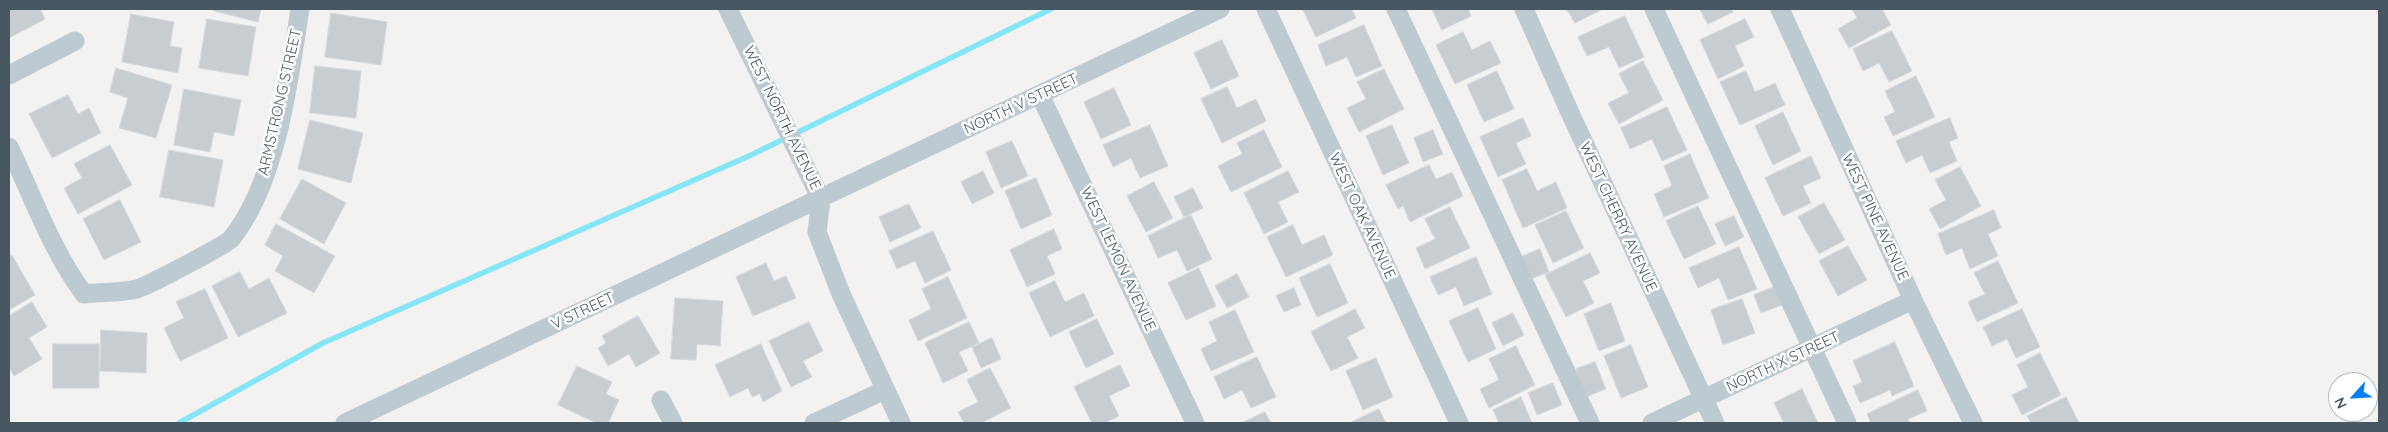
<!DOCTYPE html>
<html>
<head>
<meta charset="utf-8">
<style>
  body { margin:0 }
  #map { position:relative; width:2388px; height:432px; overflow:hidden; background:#f4f1f1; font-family:Quicksand,sans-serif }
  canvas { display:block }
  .frame { position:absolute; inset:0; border:10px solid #475762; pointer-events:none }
  .north { position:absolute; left:2328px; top:372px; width:50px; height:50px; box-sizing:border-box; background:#fff; border:1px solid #b5bcc0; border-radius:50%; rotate:244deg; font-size:14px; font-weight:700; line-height:20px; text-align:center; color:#475762 }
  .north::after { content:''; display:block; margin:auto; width:18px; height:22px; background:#0480fb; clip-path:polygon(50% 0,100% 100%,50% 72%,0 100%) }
</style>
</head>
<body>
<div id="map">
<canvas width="2388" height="432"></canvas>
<div class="frame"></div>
<div class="north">N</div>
</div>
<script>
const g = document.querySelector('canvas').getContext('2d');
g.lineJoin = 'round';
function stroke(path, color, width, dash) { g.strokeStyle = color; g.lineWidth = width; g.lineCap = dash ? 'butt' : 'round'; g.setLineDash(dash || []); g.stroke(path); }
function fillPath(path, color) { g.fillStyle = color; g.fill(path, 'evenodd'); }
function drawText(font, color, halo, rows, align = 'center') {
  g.font = font + ' Quicksand,sans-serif'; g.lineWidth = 5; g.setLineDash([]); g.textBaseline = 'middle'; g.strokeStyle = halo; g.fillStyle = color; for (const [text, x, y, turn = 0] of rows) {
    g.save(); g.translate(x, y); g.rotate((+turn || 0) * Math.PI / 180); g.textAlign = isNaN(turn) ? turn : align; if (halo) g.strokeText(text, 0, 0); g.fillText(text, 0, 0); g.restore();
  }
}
stroke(new Path2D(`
  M179 423 323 343 749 156 1051 9`), '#84e6f7', 5.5);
const building = new Path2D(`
  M9 9H40L45 19 9 38Z
  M214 9H261L258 22 214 11Z
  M1303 9H1352L1356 18 1316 37Z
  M1432 9H1468L1471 16 1442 30Z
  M1567 9H1600L1601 10 1575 23Z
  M1700 9H1732L1733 12 1708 24Z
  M1852 9H1882L1891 25 1849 48 1838 29 1857 18Z
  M331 13 387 22 381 65 325 57Z
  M131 14 174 22 170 46 182 48 178 73 122 62Z
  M1625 16 1644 57 1619 68 1609 47 1587 56 1578 37Z
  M207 19 256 27 248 76 199 68Z
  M1745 19 1754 37 1735 46 1744 66 1718 79 1700 40Z
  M1364 25 1382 66 1356 77 1347 57 1326 66 1318 45Z
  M1892 31 1912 71 1889 82 1879 63 1863 71 1853 49Z
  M1463 32 1472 50 1490 41 1501 63 1455 84 1436 45Z
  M1222 40 1239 76 1211 89 1194 53Z
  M1643 61 1663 100 1619 124 1608 103 1629 93 1619 74Z
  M315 66 361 71 356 118 310 113Z
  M116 68 172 85 156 138 119 128 128 98 110 92Z
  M1384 69 1404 109 1359 132 1347 108 1366 99 1357 82Z
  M1497 71 1514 109 1484 122 1467 85Z
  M1746 71 1755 92 1775 83 1785 105 1740 125 1720 82Z
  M1916 76 1935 117 1893 136 1884 117 1895 112 1885 91Z
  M1227 87 1237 108 1256 99 1266 121 1222 143 1201 99Z
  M1114 88 1131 125 1101 139 1084 102Z
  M184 89 241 100 234 136 214 132 210 152 174 145Z
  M68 95 78 114 89 108 101 133 52 158 29 114Z
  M1667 107 1687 150 1662 161 1652 139 1630 149 1621 128Z
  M1783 112 1801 151 1773 165 1755 126Z
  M1523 118 1531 136 1516 143 1526 164 1498 177 1480 137Z
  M1950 118 1958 138 1949 142 1957 161 1930 173 1922 155 1906 163 1896 141Z
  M310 120 363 133 351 183 298 169Z
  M1150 125 1168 166 1140 178 1131 158 1113 167 1103 145Z
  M1392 125 1409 163 1383 175 1366 136Z
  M1264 130 1282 167 1231 192 1218 166 1242 154 1237 143Z
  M1433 130 1443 154 1423 162 1414 138Z
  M1012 141 1028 176 1001 188 986 152Z
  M110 145 132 185 78 214 64 188 82 178 74 164Z
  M169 150 223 160 214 207 160 197Z
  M1690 154 1709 198 1664 217 1654 194 1672 186 1664 166Z
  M1811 156 1821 178 1803 186 1811 203 1783 216 1765 178Z
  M1429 165 1436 179 1452 172 1463 196 1410 222 1403 206 1398 209 1386 185Z
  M1960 167 1981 206 1940 229 1929 209 1946 200 1935 180Z
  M1527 169 1537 191 1556 182 1567 208 1523 228 1502 180Z
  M983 171 994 193 972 204 961 182Z
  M1288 171 1299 192 1278 202 1288 222 1264 234 1244 193Z
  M1036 178 1052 215 1021 229 1005 191Z
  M302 179 346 203 324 244 280 219Z
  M1154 182 1173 218 1146 232 1127 196Z
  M1193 188 1203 208 1184 217 1174 197Z
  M120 200 141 242 104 260 83 219Z
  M1824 203 1845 240 1819 254 1798 217Z
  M909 204 921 228 890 242 879 217Z
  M1698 206 1716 244 1684 259 1666 221Z
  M1450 207 1470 248 1425 269 1416 248 1435 239 1425 219Z
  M1994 210 2001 228 1988 234 1998 256 1970 269 1962 248 1946 255 1938 234Z
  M1566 211 1584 248 1553 263 1535 225Z
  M1191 215 1212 259 1187 271 1177 250 1158 258 1148 236Z
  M1734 216 1744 237 1725 246 1715 224Z
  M276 224 335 256 314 293 275 271 283 256 265 245Z
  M1293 225 1302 245 1324 235 1333 255 1286 277 1267 237Z
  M1054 229 1062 249 1047 256 1055 274 1027 287 1010 250Z
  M933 231 951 270 925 283 915 261 897 269 889 251Z
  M1848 246 1867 280 1838 296 1819 261Z
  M1739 247 1757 289 1728 300 1719 278 1698 288 1689 268Z
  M1540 249 1549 272 1528 280 1518 258Z
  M1590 253 1600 273 1583 281 1594 303 1566 317 1545 275Z
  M12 255 35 295 9 310V257Z
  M1476 257 1492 294 1464 306 1456 287 1438 295 1430 277Z
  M1998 261 2018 303 1977 322 1968 302 1985 294 1974 273Z
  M766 263 774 281 786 276 796 298 753 316 736 277Z
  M1330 264 1348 303 1317 317 1299 278Z
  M1199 268 1216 306 1186 320 1168 283Z
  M240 272 249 289 269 278 287 313 238 337 212 286Z
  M1237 274 1249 297 1227 308 1215 286Z
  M948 277 967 318 918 341 909 320 931 309 922 289Z
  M1055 281 1065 302 1084 293 1094 316 1050 337 1029 293Z
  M1774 287 1782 305 1761 313 1754 295Z
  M1294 288 1301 305 1284 312 1276 296Z
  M205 289 228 338 180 361 164 328 184 318 176 302Z
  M675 298 723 301 720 346 697 344 696 360 671 359Z
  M1742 299 1755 333 1723 345 1711 310Z
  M32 302 47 327 29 338 42 359 14 376 9 367V316Z
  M1611 303 1625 341 1599 351 1584 314Z
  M1478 308 1496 349 1468 362 1449 321Z
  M1355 309 1365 328 1347 337 1358 358 1331 371 1311 332Z
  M2022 309 2040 347 2016 358 2007 339 1992 346 1983 327Z
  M1235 310 1254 352 1211 371 1201 349 1217 341 1209 322Z
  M1513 313 1524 335 1503 346 1492 323Z
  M638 316 660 353 636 367 629 354 608 366 598 348 606 343 602 336Z
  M1097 319 1114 354 1086 368 1069 332Z
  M809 322 823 351 803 361 812 377 791 387 769 341Z
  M969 322 979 343 959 352 968 371 943 383 925 343Z
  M101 330 147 333 146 373 100 371Z
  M992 338 1001 359 981 368 972 347Z
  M1895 342 1914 386 1892 396 1890 390 1860 403 1853 386 1862 382 1853 361Z
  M53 344H99V388H53Z
  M761 344 782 391 763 402 760 394 752 397 748 388 730 397 715 365Z
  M1631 345 1648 387 1621 398 1604 356Z
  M1516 346 1535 385 1489 408 1480 389 1499 380 1489 359Z
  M2040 353 2061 395 2022 415 2012 395 2028 387 2017 365Z
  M1257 357 1276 397 1251 408 1242 390 1224 399 1214 377Z
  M1376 358 1393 397 1363 410 1346 371Z
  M1595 362 1606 389 1586 397 1576 369Z
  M1120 365 1130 386 1109 396 1119 416 1104 423H1092L1074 387Z
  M577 366 612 382 606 394 619 400 608 423H596L558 405Z
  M990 368 1011 408 981 423H964L958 412 978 402 967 380Z
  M1553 383 1562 405 1537 415 1528 393Z
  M1802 389 1818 423H1784L1774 403Z
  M1918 390 1927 411 1908 419 1910 423H1871L1867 414Z
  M1521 397 1532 423H1499L1493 410Z
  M2066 397 2079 423H2031L2027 416Z
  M1379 409 1386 423H1353L1352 422Z
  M1265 412 1271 423H1242Z`);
fillPath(building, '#c8cdd2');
stroke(building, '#d5d8dd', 1);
stroke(new Path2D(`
  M728 9 821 199 817 232 841 294 901 423
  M1266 9 1459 423
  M1396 9 1590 423
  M1524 9 1571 115 1715 423
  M1654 9 1847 423
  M1780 9 1913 300 1973 423
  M9 75 75 41
  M1040 95 1195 423
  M9 147C33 196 51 250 84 294 101 292 121 293 137 289 149 285 224 246 231 239 277 183 289 79 300 9
  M661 400 673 423
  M345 423 1220 9
  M814 423 885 390
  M1652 423 1913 300`), '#becad2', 19);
drawText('15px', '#475762', '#fff', [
  ["ARMSTRONG STREET",280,102,-77],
  ["NORTH V STREET",1021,104,-25],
  ["WEST NORTH AVENUE",782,118,64],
  ["WEST OAK AVENUE",1362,216,65],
  ["WEST CHERRY AVENUE",1618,217,65],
  ["WEST PINE AVENUE",1875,217,65],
  ["WEST LEMON AVENUE",1118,259,65],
  ["V STREET",583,311,-25],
  ["NORTH X STREET",1783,362,-25]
]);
</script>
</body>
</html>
